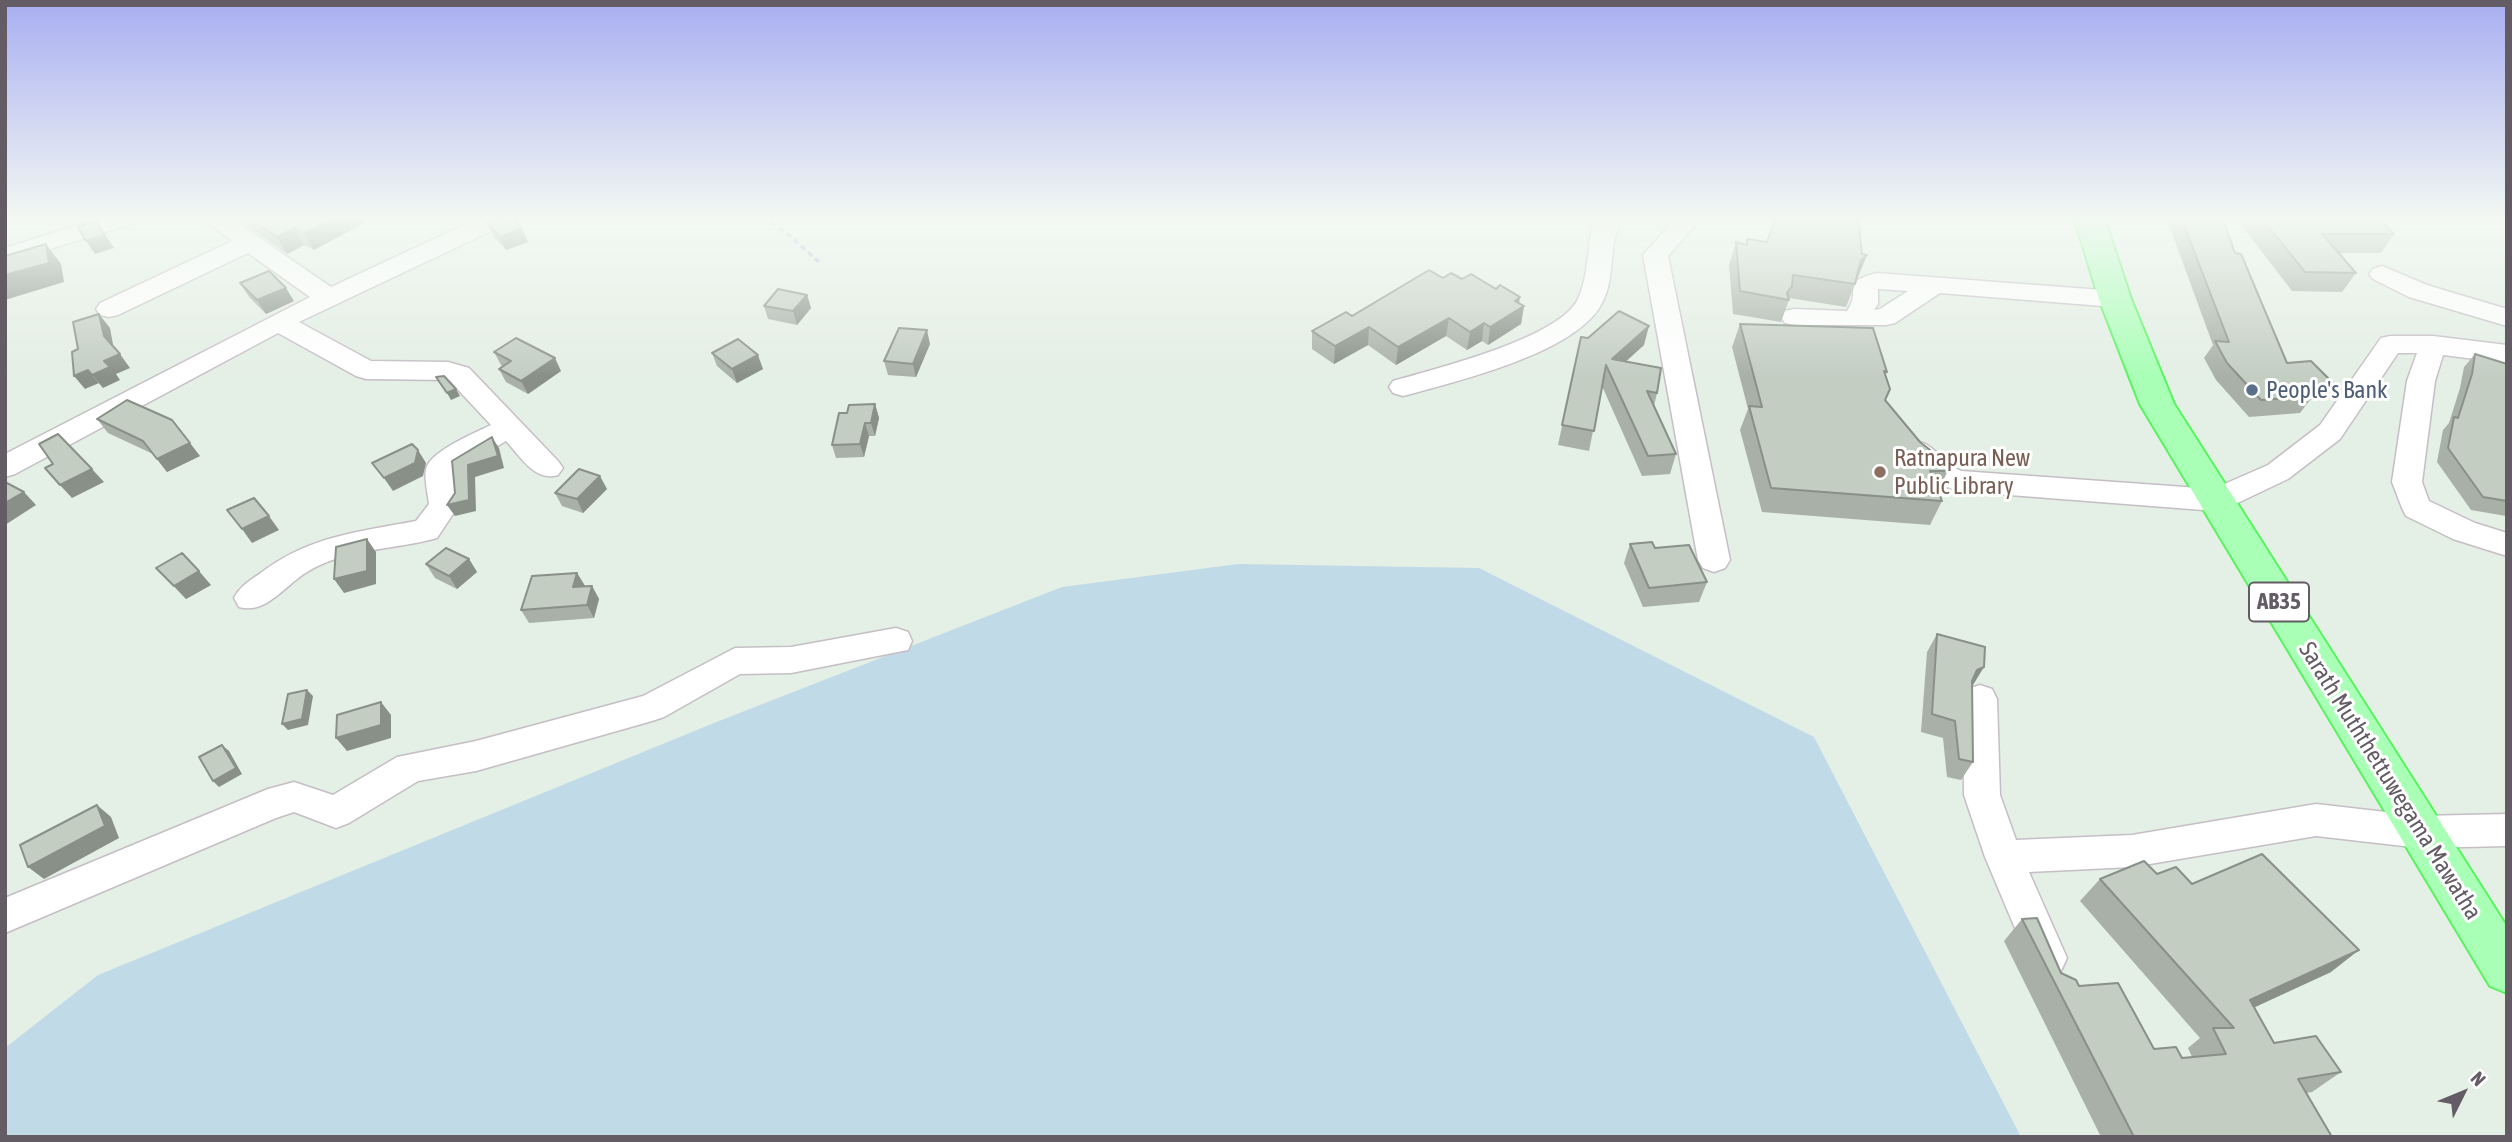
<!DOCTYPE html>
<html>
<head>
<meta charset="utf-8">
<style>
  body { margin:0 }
  #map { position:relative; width:2512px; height:1142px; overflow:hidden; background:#e4efe5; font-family:"Asap Condensed",sans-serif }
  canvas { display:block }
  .frame { position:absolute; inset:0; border:7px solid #645c65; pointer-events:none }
  .north { position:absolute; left:2428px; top:1058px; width:70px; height:70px; -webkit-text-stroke:5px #fff; paint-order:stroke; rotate:47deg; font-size:19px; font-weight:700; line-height:28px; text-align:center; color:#645c65 }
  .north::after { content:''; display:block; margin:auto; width:24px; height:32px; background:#645c65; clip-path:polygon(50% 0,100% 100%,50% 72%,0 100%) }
</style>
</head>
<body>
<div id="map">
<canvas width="2512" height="1142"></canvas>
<div class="frame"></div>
<div class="north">N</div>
</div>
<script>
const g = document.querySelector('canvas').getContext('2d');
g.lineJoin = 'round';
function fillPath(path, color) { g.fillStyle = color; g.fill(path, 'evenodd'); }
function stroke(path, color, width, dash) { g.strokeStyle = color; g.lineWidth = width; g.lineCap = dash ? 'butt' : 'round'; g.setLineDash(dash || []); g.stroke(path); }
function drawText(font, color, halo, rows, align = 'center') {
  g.font = font + ' "Asap Condensed",sans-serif'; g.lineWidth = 6; g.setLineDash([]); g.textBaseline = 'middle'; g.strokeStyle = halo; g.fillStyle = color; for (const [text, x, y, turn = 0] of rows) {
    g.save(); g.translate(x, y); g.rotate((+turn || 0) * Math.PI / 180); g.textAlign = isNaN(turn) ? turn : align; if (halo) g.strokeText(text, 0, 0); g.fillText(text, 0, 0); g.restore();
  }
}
fillPath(new Path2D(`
  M1238 564 1479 568 1814 737 2021 1137H5V1048L98 975 714 723 1062 587Z`), '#c0dbe7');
const minor = new Path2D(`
  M103 217H140L137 222 5 263V248Z
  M201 217H229L331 287 481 217H513L510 222 299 322 371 361 448 362 469 368 558 461 563 468 558 475C535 482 521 457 506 441L456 471 459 505 437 538C395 550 345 548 307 572 285 585 266 615 239 607L234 598C240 586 251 580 262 572 310 536 358 532 416 521L429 504C428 494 424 479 426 469 430 451 475 433 491 425L449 380 366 379 356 376 278 333 15 474 5 477V454L310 297 248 253 118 315 109 317 100 315 96 309 100 303 232 241Z
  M1598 217H1624C1606 243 1617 276 1602 303 1577 353 1455 382 1403 396L1393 393 1389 387 1393 381C1435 369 1560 338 1578 299 1588 277 1588 248 1592 224Z
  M1677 217H1702L1668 256 1730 560 1725 568 1714 572 1703 568 1698 560 1643 255Z
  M2382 266 2427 285 2507 309V326L2409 297 2373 279 2369 274 2373 269Z
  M1877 273 2115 291 2124 293 2128 299 2124 305 2115 307 1940 293 1895 323 1886 325H1794L1785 323 1781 317 1785 311 1794 309 1847 311C1863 288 1838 283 1877 273ZM1878 289H1879L1908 291 1880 309 1874 310 1878 304Z
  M2390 336H2433L2507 345V363L2443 355 2435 381 2422 482 2429 501 2475 523 2507 533V556L2453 539 2406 516 2402 508 2392 482 2407 381 2417 353H2398L2340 439 2288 479 2227 508 2216 511 1958 491 1928 480 1901 449 1905 442C1930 435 1940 462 1961 471L2213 489 2268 465 2320 425 2381 338Z
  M896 628 908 632 912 641 908 650 791 673 740 674 664 717 652 721 476 771 418 781 349 823 336 828 294 812 276 818 5 933V898L268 789 294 782 333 795 397 757 476 741 643 696 735 648 791 647Z
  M1980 685 1992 689 1997 699 2000 795 2016 840 2132 835 2316 804 2421 816 2507 814V846L2421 848 2316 836 2132 867 2029 872 2067 958 2061 971 2047 976 2033 971 1985 857 1964 795 1963 699 1968 689Z`);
const major = new Path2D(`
  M2074 217H2104L2131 299 2174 404 2507 927V993L2490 986 2140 404 2099 299Z`);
stroke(minor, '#c5bec5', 3);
stroke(major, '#58f45d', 4);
stroke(new Path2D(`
  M763 217 790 236 819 262`), '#a3bad9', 3.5, [6, 3.5]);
fillPath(minor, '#fff');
fillPath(major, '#a9ffb6');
fillPath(new Path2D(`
  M234 217H375L314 250 304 245 287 254Z
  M2166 217H2222L2235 253 2287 363 2333 383 2320 399 2310 400 2300 413 2249 417 2216 380 2204 358 2213 345Z
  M2235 217H2378L2394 234 2381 253H2338L2356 273 2342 292 2292 291Z
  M487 223 522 228 528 242 506 250 493 236Z
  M1747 239 1858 277 1857 279 1846 307 1789 298V300L1781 322 1733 314 1729 265 1736 242 1746 245Z
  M1443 278 1462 279 1519 303 1524 306 1521 324 1488 345 1482 341 1467 350 1446 336 1396 365 1368 345 1334 364 1312 349V331L1352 316Z
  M240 283 294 301 266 314 249 297Z
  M807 295 811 308 797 325 768 319 764 306Z
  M1740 324 1887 372 1885 376V400L1920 442 1948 471 1938 490 1942 501 1930 525 1762 512 1740 430 1748 409 1732 347Z
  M1581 337 1644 345 1626 361 1657 393 1654 406 1676 454 1670 474 1642 476 1602 386 1589 451 1558 445Z
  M930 344 916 377 888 375 884 361Z
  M494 352 561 371 528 394 506 382 499 369 503 367 501 365Z
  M712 353 763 369 737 383 717 366Z
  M2475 354 2507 364V514L2506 516 2471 510 2437 462 2443 430 2449 423 2460 388 2464 367Z
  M875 404 879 418 875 436H869L864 457 836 458 832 445 847 413Z
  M97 419 200 456 167 472 153 454 108 433Z
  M607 489 583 513 562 506 555 493Z
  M1630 544 1655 548 1707 582 1699 602 1643 607 1624 563Z
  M469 559 477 572 457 589 435 578 426 564Z
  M156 568 211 585 186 599Z
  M577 573 585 586H592L599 599 594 618 529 623 521 610Z
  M1937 634 1973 685V762L1961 780 1947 777 1943 738 1921 732 1927 652Z
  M2157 874 2192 884 2331 972 2254 1007 2274 1043 2341 1072 2312 1092 2306 1093 2332 1137H2101L2004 941 2022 919 2061 973 2079 986 2154 1049 2182 1058 2192 1057 2188 1048 2200 1038 2080 901 2100 879Z`), '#a8b0a7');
fillPath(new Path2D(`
  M5 217H22L5 222Z
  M335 217H375L314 250 304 234Z
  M96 221 114 248 95 254 86 241Z
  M294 228 304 245 287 254 277 237Z
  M522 228 528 242 506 250 500 237Z
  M46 244 61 264 64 282 5 300V275Z
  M1867 255 1858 277 1852 283 1861 260Z
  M286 288 294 301 266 314 257 300Z
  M807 295 811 308 797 325 793 311Z
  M1520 297 1518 310 1524 306 1521 324 1488 345 1490 327 1515 301Z
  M99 314 110 328 114 350 104 336Z
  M1449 318 1446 336 1396 365 1398 347Z
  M1484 323 1482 341 1467 350 1470 332Z
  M1649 326 1644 345 1611 375 1612 359Z
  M1369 327 1368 345 1334 364 1335 346Z
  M927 330 930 344 916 377 913 364Z
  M120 354 130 368 116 374 120 380 103 388 92 375 104 361Z
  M758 355 763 369 737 383 732 369Z
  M555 358 561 371 528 394 521 381Z
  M88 370 99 383 85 389 74 376Z
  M456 389 460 396 451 400 447 393Z
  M875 404 879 418 875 436 871 423Z
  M865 423 869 436 864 457 860 444Z
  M492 437 499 448 504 468 475 477 476 511 455 516 447 505 469 500 468 465Z
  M190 443 200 456 167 472 157 459Z
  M418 450 426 463 423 476 393 491 384 478Z
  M92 469 104 482 72 498 60 485Z
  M600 476 607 489 583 513 577 499Z
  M24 492 36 505 5 525V503Z
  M269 516 279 530 252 543 242 529Z
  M367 539 376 552V584L344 593 334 579Z
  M469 559 477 572 457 589 449 576Z
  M199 571 211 585 186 599 174 586Z
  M577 573 585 586 573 587Z
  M592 586 599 599 594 618 587 605Z
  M1984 667 1973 685 1966 688 1977 670Z
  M307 690 313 696 308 725 288 730 282 724Z
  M381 702 391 715V738L347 751 336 738Z
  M222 745 229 751 242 774 219 787 213 781Z
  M97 805 111 817 119 838 44 879 28 867Z
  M2359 950 2331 972 2225 1021 2250 1000Z`), '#889088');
const building = new Path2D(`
  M247 217H335L304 234 294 228 277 237Z
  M503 217H511L522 228 500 237 487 223Z
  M1776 217H1858L1862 254 1867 255 1861 260 1855 284 1793 275 1792 286 1787 293 1789 300 1740 291 1736 242 1747 245V239L1767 242Z
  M2181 217H2222L2235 253 2241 254 2287 363 2311 361 2333 383 2302 385 2313 396 2261 400 2227 363 2215 341 2229 342Z
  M2261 217H2378L2394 234H2322L2356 273 2305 272Z
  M96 221 104 235 86 241 78 227Z
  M46 244 49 263 5 275V256Z
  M1429 270 1443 278 1451 273 1462 279 1471 274 1496 289 1500 285 1520 297 1515 301 1524 306 1490 327 1484 323 1470 332 1449 318 1398 347 1369 327 1335 346 1312 331 1346 312 1352 316Z
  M269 271 286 288 257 300 240 283Z
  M778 289 807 295 793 311 764 306Z
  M1619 311 1649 326 1612 359 1661 368 1657 393 1647 391 1676 454 1648 456 1606 365 1594 431 1562 425 1581 337 1588 338Z
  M99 314 104 336 120 354 104 361 110 367 92 375 88 370 74 376 72 352 78 349 73 322Z
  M1740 324 1873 328 1887 372 1884 371 1890 389 1885 400 1920 442 1944 461 1948 471H1930L1942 501 1771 488 1749 406 1762 407Z
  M899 328 927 330 913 364 884 361Z
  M516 338 555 358 521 381 499 369 511 361 494 352Z
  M738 339 758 355 732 369 712 353Z
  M2475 354 2507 364V501L2483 497 2448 448 2454 417 2458 418 2472 374Z
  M444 376 456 389 447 393 436 377Z
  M127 400 172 420 190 443 157 459 143 441 97 419Z
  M875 404 871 423H865L860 444 832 445 839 413H847L849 405Z
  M58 434 92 469 60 485 45 468 53 464 39 444Z
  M492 437 498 456 468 465 469 500 447 505 455 493 452 461Z
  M412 444 418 450 415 463 384 478 372 463Z
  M579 469 600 476 577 499 555 493Z
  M5 482 24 492 5 503Z
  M254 498 269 516 242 529 227 510Z
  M367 539V571L334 579 336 547Z
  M1652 542 1655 548 1689 545 1707 582 1649 588 1630 544Z
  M446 548 469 559 449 576 426 564Z
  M182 553 199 571 174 586 156 568Z
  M577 573 573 587 592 586 587 605 521 610 532 576Z
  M1937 634 1985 647 1984 667 1977 670 1972 681 1973 762 1959 759 1955 721 1932 714Z
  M307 690 302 719 282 724 288 694Z
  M381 702V725L336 738 337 715Z
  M222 745 236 768 213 781 199 757Z
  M97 805 105 826 28 867 20 845Z
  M2262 854 2359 950 2250 1000 2274 1043 2316 1036 2341 1072 2298 1079 2332 1137H2134L2022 919 2037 918 2061 973 2076 980 2079 986 2118 983 2154 1049 2176 1047 2182 1058 2226 1054 2213 1028H2234L2100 879 2144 861 2157 874 2176 867 2192 884Z`);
fillPath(building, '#c3cdc2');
stroke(building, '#889088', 2);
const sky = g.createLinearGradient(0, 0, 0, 377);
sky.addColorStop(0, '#a8aef1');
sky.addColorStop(0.58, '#f3f8f3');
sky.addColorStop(1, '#f3f8f300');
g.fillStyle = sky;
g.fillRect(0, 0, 2512, 377);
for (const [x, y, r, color] of [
  [2252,390,7,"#5c6f8a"],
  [1880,472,7,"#8d6e63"]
]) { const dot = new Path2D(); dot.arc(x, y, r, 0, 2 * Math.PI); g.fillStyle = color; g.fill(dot); stroke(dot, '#fff', 2.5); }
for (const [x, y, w] of [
  [2279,602,60]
]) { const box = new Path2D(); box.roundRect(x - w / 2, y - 19.5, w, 39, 5); g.fillStyle = '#fff'; g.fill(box); stroke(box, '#645c65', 2); }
drawText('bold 23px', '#645c65', null, [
  ["AB35",2279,602]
]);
drawText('24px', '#4e5e75', '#fff', [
  ["People's Bank",2266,390]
], 'left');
drawText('24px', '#785e54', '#fff', [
  ["Ratnapura New",1894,458],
  ["Public Library",1894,486]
], 'left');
drawText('24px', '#645c65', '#fff', [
  ["Sarath Muththettuwegama Mawatha",2390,781,58]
]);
</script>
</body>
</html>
